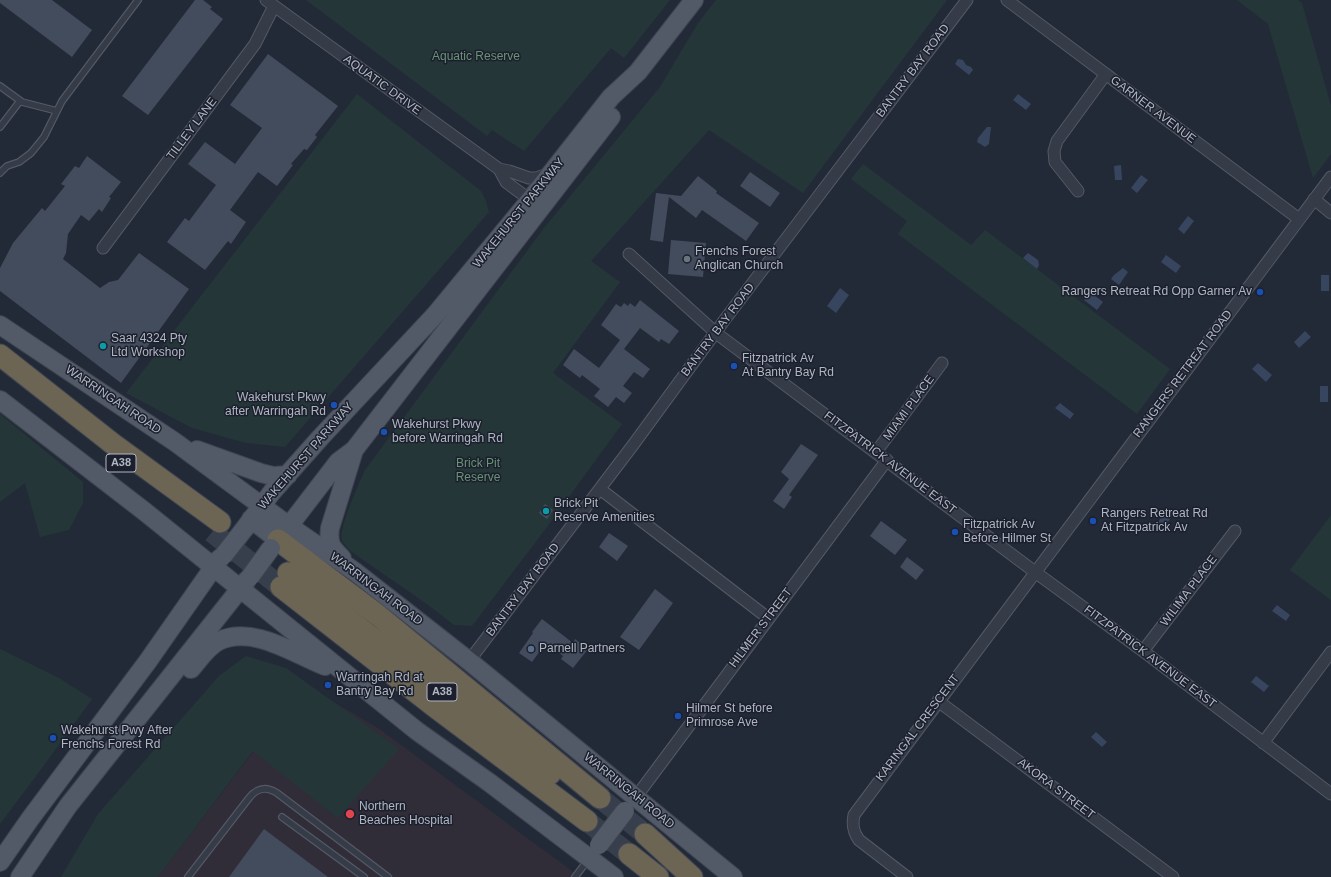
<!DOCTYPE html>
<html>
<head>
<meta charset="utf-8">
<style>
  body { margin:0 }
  canvas { display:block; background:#222937 }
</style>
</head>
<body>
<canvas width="1331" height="877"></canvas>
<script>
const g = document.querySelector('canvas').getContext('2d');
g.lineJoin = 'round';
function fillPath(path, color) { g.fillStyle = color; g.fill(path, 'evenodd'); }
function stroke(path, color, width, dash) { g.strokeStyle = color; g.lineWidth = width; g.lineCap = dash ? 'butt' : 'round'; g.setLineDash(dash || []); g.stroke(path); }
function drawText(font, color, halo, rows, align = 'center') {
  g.font = font + ' Arial,sans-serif'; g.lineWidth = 3; g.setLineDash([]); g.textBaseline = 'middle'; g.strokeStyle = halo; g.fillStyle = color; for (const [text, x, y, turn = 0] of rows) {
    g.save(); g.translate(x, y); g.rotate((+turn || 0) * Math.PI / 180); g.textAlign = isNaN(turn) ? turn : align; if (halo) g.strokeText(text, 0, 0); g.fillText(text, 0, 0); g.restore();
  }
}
fillPath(new Path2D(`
  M304 685 378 728 580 877H158Z`), '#302d39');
fillPath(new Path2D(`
  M306 0H670L624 58 611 48 524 151 492 130 487 136Z
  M716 0H947L803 193 709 130 591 261 620 282 553 373 622 424 547 527 472 626 454 625 431 607 349 550C347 547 343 543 342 540 338 530 360 481 365 470L544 228 660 87 698 23Z
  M1237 0H1298L1302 3 1331 106V154L1313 178 1268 24Z
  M357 94 481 191 486 201 489 212 285 447 246 443 192 428 126 393Z
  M863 164 971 245 985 230 1170 369 1137 414 898 234 907 221 851 179Z
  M0 414 83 482V503L69 530 40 537 25 483 0 502Z
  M1331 515V600L1290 570Z
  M0 649 59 678 92 699 42 768 0 824Z
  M246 656 286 668 399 749 338 818 253 751 158 877H61L98 814 219 676Z`), '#253639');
fillPath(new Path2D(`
  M958 59 963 60 966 65 971 67 973 70 969 75 955 64Z
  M1018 94 1031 104 1026 110 1013 100Z
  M987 127H991L989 144 985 147 977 142 978 138Z
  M1121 165 1122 180H1115L1114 166Z
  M1141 175 1148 180 1137 193 1131 188Z
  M1188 216 1194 221 1184 234 1178 229Z
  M1028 253 1038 260 1039 265 1037 269 1023 258Z
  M1166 255 1181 266 1176 273 1161 262Z
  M1123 268 1128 272 1119 285 1111 279 1114 275Z
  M1321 275H1329V291H1321Z
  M840 288 849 295 836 313 827 306Z
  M1090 292 1103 302 1097 310 1084 300Z
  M1305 331 1311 337 1299 348 1294 342Z
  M1258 363 1272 375 1266 382 1252 369Z
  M1320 386H1328V402H1320Z
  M1060 403 1074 414 1070 419 1055 408Z
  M1167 510 1173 515 1161 531 1155 526Z
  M1277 605 1290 615 1286 621 1272 611Z
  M1256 676 1269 686 1264 692 1251 682Z
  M1096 732 1107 742 1102 747 1091 737Z`), '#38455f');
fillPath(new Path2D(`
  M0 0H52L92 30 72 57 0 3Z
  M195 0H203L212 7 210 9 223 19 148 115 122 96Z
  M268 54 338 106 315 135 317 137 307 150 304 149 291 164 293 165 277 186 258 172 230 210 246 222 231 244 228 241 205 270 167 242 185 218 189 221 216 185 188 164 205 142 235 164 262 128 230 105Z
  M87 156 121 182 109 197 111 198 102 212 99 209 89 221 81 215 68 234 66 253 63 259 100 288 109 282 118 280 139 253 189 289 121 383 0 291V268L13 243 42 208 45 211 65 186 61 184 75 166 79 168Z
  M750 172 780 193 770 207 740 186Z
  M698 176 717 191 716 193 759 223 746 241 702 210 696 218 669 197 663 242 650 240 656 193 681 196Z
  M671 240 706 243 703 277 668 274Z
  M640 300 679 331 669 344 661 339 659 342 640 328 624 349 650 369 643 378 634 372 623 386 632 393 624 403 616 397 608 407 594 396 600 389 582 375 580 378 563 365 574 349 599 368 620 340 601 325 616 304 621 307 624 303 628 306 630 303 635 307Z
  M801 444 818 455 789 495 792 497 784 509 773 501 789 479 781 472Z
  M545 504 553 510 547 519 539 513Z
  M881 521 907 540 895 555 870 536Z
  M609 533 628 546 617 561 599 547Z
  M907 557 924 570 916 580 900 567Z
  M655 589 673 603 639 650 620 637Z
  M542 619 573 643 575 639 588 649 573 668 561 659 563 656 546 643 532 662 519 653 533 633 532 632Z
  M264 829 328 877H229Z`), '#434c5c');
stroke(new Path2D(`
  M212 532 281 587
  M600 798 645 834
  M587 821 629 854`), '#373e4c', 21, [21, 10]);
const lane = new Path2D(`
  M0 86 22 102 57 111
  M0 127 20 101
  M0 173 7 166 19 162 31 153 44 137 62 101 138 0
  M282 817 364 877
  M188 877 249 798C257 788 266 786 277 793L388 877
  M575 877 588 860`);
const street = new Path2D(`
  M266 0 499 169 506 182 534 203
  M1007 0 1299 219
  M499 169 509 171 529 178H536L550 173
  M1078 191 1055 162 1054 151 1057 141 1106 74
  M1314 199 1331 213
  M103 248 255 44 274 6
  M629 254 716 333 1035 572 1143 651 1331 794
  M876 452 942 363
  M600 489 768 618
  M1143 651 1235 531
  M469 661 633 445 726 318 967 0
  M938 701 1173 877
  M1263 743 1331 652
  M636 797 887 460
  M907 877 859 840C853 832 852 825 854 815L1331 177`);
const primary = new Path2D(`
  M0 325 175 442 289 526 354 571 469 661 733 877
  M0 400 144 511 417 731 490 783 614 877
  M197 450 261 473 273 476 288 475
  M251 519 278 540
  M245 528 272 492 320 438 435 315 530 200 611 97 638 72 694 0
  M282 535 338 462 354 450 611 117
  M342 558C331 547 328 544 330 528L354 450
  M191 669C199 660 208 646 219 641 253 625 294 654 325 666
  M0 862 30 819 148 661 220 558
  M20 877 68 806 247 580`);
const highway = new Path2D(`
  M0 355 113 444 220 522
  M278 540 379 616 600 798
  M288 573 550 774
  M281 587 435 707 587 821
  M645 834 692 877
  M629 854 658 877`);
stroke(lane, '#535965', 8);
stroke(street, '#535965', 13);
stroke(primary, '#3f4451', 20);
stroke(highway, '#404652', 23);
stroke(lane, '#353b47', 5.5);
stroke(street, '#353b47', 11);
stroke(primary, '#535a67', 18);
stroke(highway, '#6d6553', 21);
const primaryBridge = new Path2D(`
  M223 556 245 528
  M250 577 271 548
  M599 845 625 811`);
stroke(primaryBridge, '#3f4451', 20, []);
stroke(primaryBridge, '#535a67', 18);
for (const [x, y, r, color] of [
  [687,259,4,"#6b7280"],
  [1260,292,4,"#1a4fb4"],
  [103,346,4,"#0f9aa8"],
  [734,366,4,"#1a4fb4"],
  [334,405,4,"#1a4fb4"],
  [384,432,4,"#1a4fb4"],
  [546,511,4,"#0f9aa8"],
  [1093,521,4,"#1a4fb4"],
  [955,532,4,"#1a4fb4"],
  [531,649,4,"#5c6f8a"],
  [328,685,4,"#1a4fb4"],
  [678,716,4,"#1a4fb4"],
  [53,738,4,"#1a4fb4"],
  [350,814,5,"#e0444e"]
]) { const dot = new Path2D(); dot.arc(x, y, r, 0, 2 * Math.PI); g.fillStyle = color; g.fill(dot); stroke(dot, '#1b202c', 1.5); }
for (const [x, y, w] of [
  [121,463,30],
  [442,692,30]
]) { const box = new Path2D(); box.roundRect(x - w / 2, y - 9, w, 18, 3); g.fillStyle = '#1b202c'; g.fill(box); stroke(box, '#b0b6c4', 1); }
drawText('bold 11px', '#b0b6c4', null, [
  ["A38",121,463],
  ["A38",442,692]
]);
drawText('12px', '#699376', '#1b202c', [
  ["Aquatic Reserve",476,57],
  ["Brick Pit",478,464],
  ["Reserve",478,478]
]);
drawText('12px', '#b0b6c4', '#1b202c', [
  ["BANTRY BAY ROAD",913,71,-53],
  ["AQUATIC DRIVE",382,85,36],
  ["GARNER AVENUE",1153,110,37],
  ["TILLEY LANE",192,129,-53],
  ["WAKEHURST PARKWAY",519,213,-51],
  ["BANTRY BAY ROAD",718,330,-53],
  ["RANGERS RETREAT ROAD",1183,374,-53],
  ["WARRINGAH ROAD",113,400,34],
  ["MIAMI PLACE",909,408,-54],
  ["WAKEHURST PARKWAY",306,456,-49],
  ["FITZPATRICK AVENUE EAST",890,463,37],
  ["WARRINGAH ROAD",376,589,37],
  ["BANTRY BAY ROAD",523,590,-53],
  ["WILIMA PLACE",1189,591,-53],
  ["HILMER STREET",761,628,-53],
  ["FITZPATRICK AVENUE EAST",1150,657,37],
  ["KARINGAL CRESCENT",918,728,-53],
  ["AKORA STREET",1056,789,37],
  ["WARRINGAH ROAD",629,791,39]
]);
drawText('12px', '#b0b6c4', '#1b202c', [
  ["Frenchs Forest",695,252],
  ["Anglican Church",695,266],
  ["Rangers Retreat Rd Opp Garner Av",1252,292,"right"],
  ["Saar 4324 Pty",111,339],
  ["Ltd Workshop",111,353],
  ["Fitzpatrick Av",742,359],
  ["At Bantry Bay Rd",742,373],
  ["Wakehurst Pkwy",326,398,"right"],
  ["after Warringah Rd",326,412,"right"],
  ["Wakehurst Pkwy",392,425],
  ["before Warringah Rd",392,439],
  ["Brick Pit",554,504],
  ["Reserve Amenities",554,518],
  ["Rangers Retreat Rd",1101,514],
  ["At Fitzpatrick Av",1101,528],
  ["Fitzpatrick Av",963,525],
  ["Before Hilmer St",963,539],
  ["Parnell Partners",539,649],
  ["Warringah Rd at",336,678],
  ["Bantry Bay Rd",336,692],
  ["Hilmer St before",686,709],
  ["Primrose Ave",686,723],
  ["Wakehurst Pwy After",61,731],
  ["Frenchs Forest Rd",61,745],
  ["Northern",359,807],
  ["Beaches Hospital",359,821]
], 'left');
</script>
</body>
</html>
